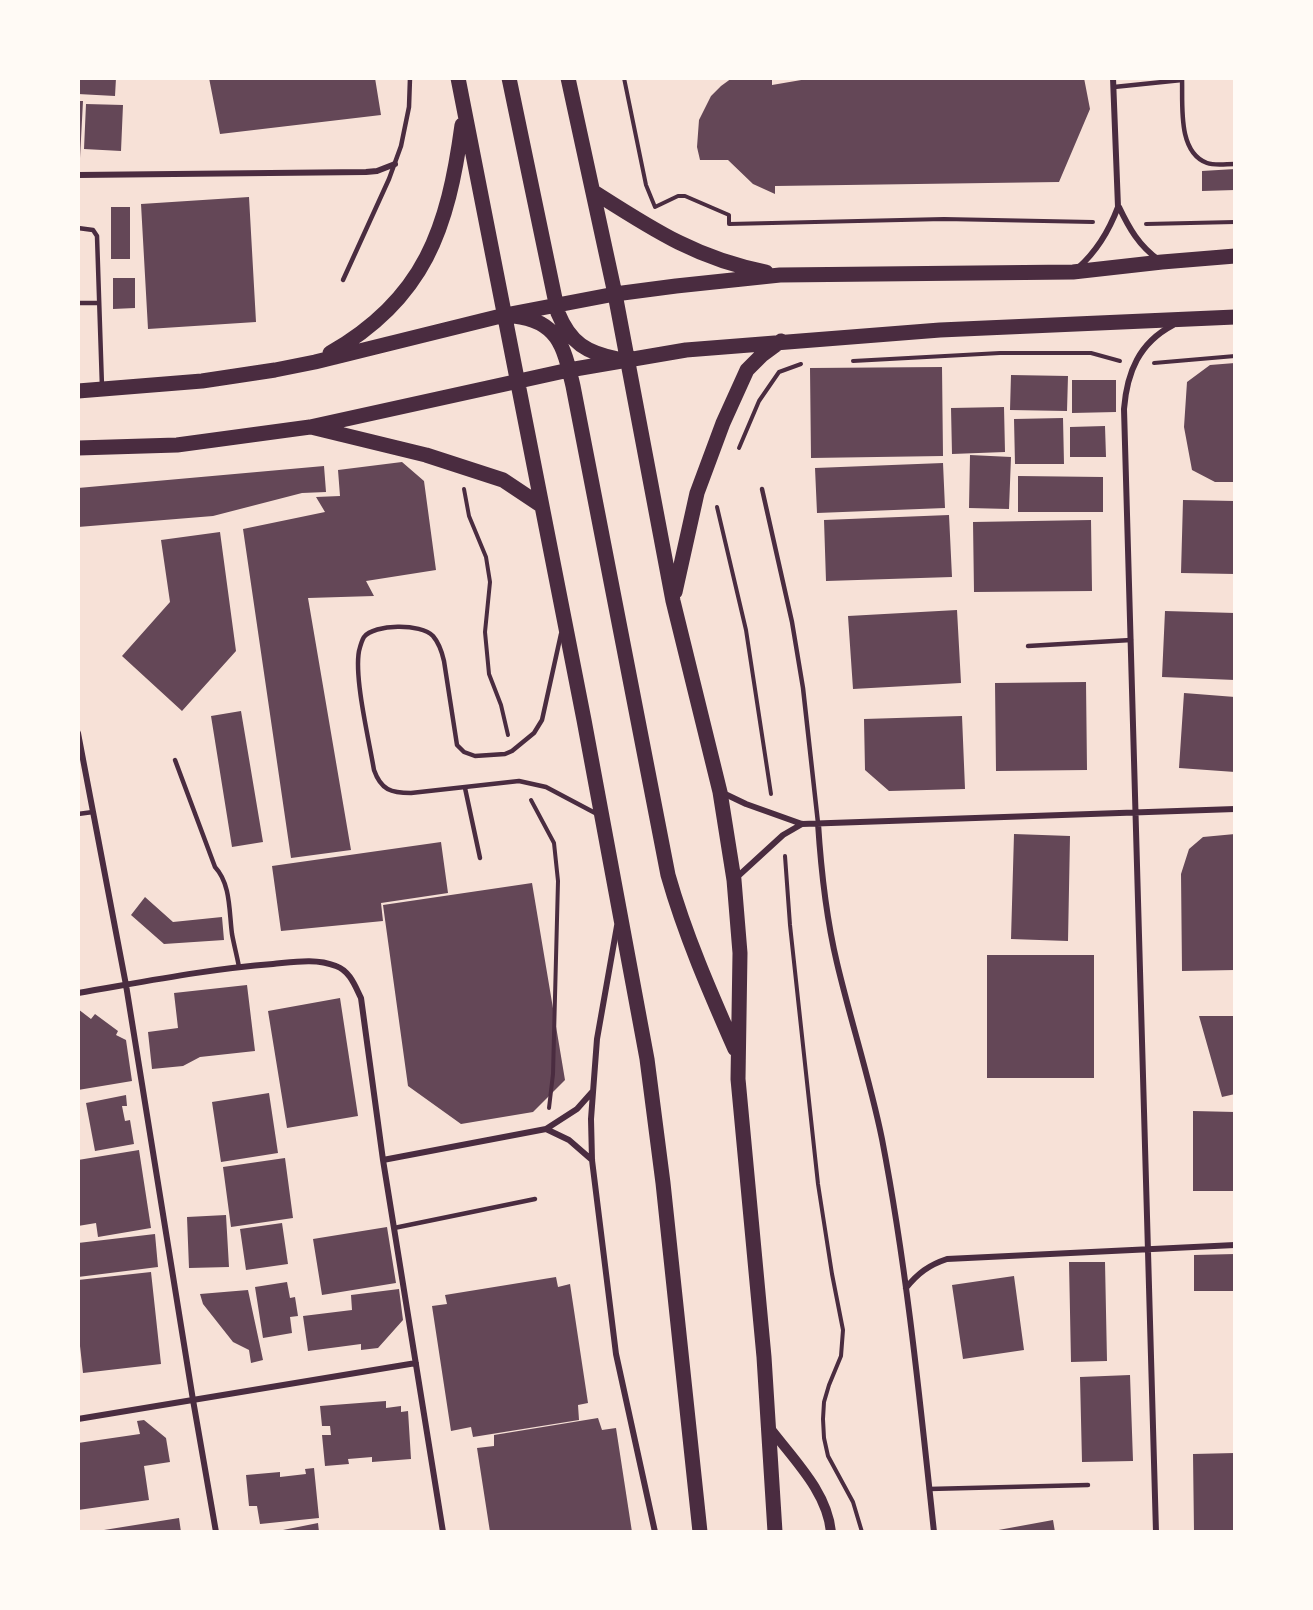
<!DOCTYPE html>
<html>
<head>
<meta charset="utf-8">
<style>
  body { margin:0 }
  #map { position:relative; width:1313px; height:1610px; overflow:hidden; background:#f7e1d7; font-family:Manrope,sans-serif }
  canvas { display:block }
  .frame { position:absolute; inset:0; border:80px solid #fffaf5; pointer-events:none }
</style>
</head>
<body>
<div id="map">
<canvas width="1313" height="1610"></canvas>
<div class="frame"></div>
</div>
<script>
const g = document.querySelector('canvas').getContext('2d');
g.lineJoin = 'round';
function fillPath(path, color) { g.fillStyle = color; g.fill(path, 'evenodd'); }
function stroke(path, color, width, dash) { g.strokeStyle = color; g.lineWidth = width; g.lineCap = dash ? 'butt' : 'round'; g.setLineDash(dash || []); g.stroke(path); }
fillPath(new Path2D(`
  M78 78H116L115 96 78 94Z
  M209 78H375L381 115 220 134Z
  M732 78H772V85L813 78H1084L1090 109 1059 182 775 186V194L753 184 728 160H700L697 147 699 120 711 96 721 86Z
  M78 101H83L80 158H78Z
  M86 104 123 105 121 151 84 149Z
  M1235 169V190L1202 191V171Z
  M249 197 256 322 148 329 141 204Z
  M111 207H130V259H111Z
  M113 278H135V308L113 309Z
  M1235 363V482H1215L1192 470 1184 427 1187 382 1210 365Z
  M942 367 943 456 811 458 810 368Z
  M1011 375 1068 376 1067 411 1010 410Z
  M1072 380H1116V412L1072 413Z
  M1004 407 1005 452 952 454 951 408Z
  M1063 418 1064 464H1015L1014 419Z
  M1105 426 1106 457H1070V427Z
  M970 455 1011 457 1009 509 969 508Z
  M402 462 424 481 436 570 366 581 374 596 308 598 351 850 291 858 243 529 325 512 316 497 340 496 338 470Z
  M943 463 945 508 817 513 815 468Z
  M324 466 326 492 302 493 213 516 78 527V488Z
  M1018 476 1103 477V512H1018Z
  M1183 500 1235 501V574L1181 573Z
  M949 515 952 577 826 581 824 520Z
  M1091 520 1092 591 974 592 973 522Z
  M220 532 236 651 182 711 122 656 170 602 161 540Z
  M957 610 961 683 853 689 848 616Z
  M1165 611 1235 613V680L1162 677Z
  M1086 682 1087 770 996 771 995 683Z
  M1184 693 1235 697V772L1179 768Z
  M241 711 263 842 232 847 211 716Z
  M962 716 965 789 889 791 865 770 864 719Z
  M1014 834 1070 836 1068 941 1011 939Z
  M1235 834V970L1182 971 1181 874 1189 849 1203 837Z
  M441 842 448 893 381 903 383 921 281 931 272 866Z
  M532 883 565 1080 533 1112 461 1124 408 1086 383 905Z
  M145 897 173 922 222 917 224 940 164 944 131 915Z
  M987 955H1094V1078H987Z
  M247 985 255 1051 200 1057 183 1066 152 1069 148 1032 178 1028 174 993Z
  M340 998 358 1116 287 1128 268 1011Z
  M78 1009 91 1019 95 1014 118 1031 116 1035 126 1040 132 1081 78 1090Z
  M1199 1016H1235V1094L1222 1097Z
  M269 1093 278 1153 221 1162 212 1102Z
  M126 1095 127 1106H122L125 1121 130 1120 134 1144 95 1151 86 1103Z
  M1193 1111 1235 1112V1191H1193Z
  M139 1150 151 1228 98 1237 96 1223 78 1226V1160Z
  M285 1158 293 1218 231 1227 223 1167Z
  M226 1215 229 1267 189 1268 187 1217Z
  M282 1223 288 1264 246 1270 240 1229Z
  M387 1227 396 1283 322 1295 313 1239Z
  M155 1234 158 1267 78 1277V1243Z
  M1235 1254V1291H1194V1255Z
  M1069 1262H1105L1107 1361 1071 1362Z
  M151 1272 161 1364 83 1373 78 1328V1280Z
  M1014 1276 1024 1350 963 1359 952 1285Z
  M556 1277 558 1287 570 1284 588 1403 578 1405 579 1420 473 1437 471 1427 451 1431 432 1306 447 1304 445 1295Z
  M287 1282 290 1298 295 1297 298 1316 290 1317 292 1333 263 1338 255 1287Z
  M399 1289 403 1320 378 1348 361 1350V1344L308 1351 303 1316 352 1310 351 1295Z
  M248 1290 263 1360 251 1363 249 1350 233 1342 203 1304 200 1294Z
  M1130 1375 1133 1461 1082 1462 1080 1377Z
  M386 1401V1408L401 1406V1412L408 1411 411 1459 372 1462V1457L348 1459 349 1464 325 1466 322 1435H331L330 1426H322L320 1406Z
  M598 1418 602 1430 616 1428 632 1532H490L477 1448 494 1446V1435Z
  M144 1420 166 1438 170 1462 144 1466 149 1500 78 1510V1443L140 1434 137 1421Z
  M1235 1453V1532H1194L1193 1454Z
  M314 1468 319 1518 260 1524 257 1506H249L246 1475 280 1472V1477L306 1474 305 1469Z
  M179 1518 181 1532H104V1530Z
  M1053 1520 1055 1532H993V1531Z
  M318 1523 319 1532H278V1531Z`), '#644757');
stroke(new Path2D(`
  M624 78 646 185 655 207 678 196H685L729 215V224L944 219 1093 222
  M1146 224 1235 222
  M853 361 1000 353H1091L1120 361
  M1154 363 1235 356
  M739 448 759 401 779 372 801 364
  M464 489 469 516 486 557 490 582 485 632 489 674 501 705 508 735
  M717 507 746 630 771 794
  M531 800 554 843 558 881 553 1074 549 1108
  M785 856 790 925 818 1184 832 1274 843 1330 841 1356 829 1385 824 1402 823 1419 824 1438 828 1456 853 1502 862 1532`), '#4a2c40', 4);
stroke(new Path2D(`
  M1182 78C1183 104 1177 152 1207 163 1215 166 1226 164 1235 164
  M1114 87 1182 80
  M78 228 93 230 97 236 102 387
  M343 280 389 179 401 146 409 107 410 78
  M78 303H99
  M762 489 792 622 803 688 818 823
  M561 634 542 720 534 733 512 751 505 754 475 756 464 752 457 745 444 661C442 652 439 643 433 636 421 623 374 624 364 637 362 640 360 647 359 651 354 678 369 740 374 770 381 790 391 793 411 793L519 781 546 787 597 814
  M1028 646 1131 640
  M175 760 215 867C231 884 229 912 232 934 234 945 237 956 239 967
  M465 788 480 858
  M78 814 93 812
  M394 1228 535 1199
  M929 1489 1088 1485`), '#4a2c40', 4.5);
stroke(new Path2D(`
  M78 175 366 172 377 171 395 164
  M1119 207C1129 228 1139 246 1159 260
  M1078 268C1097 251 1109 231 1118 207L1113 78
  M78 733 126 985 193 1400 216 1532
  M723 793 746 804 802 824 1235 809
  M818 823C821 870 826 917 837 963 851 1022 870 1080 882 1139 907 1269 920 1401 934 1532
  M736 878 783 835 802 824
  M617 926 597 1039 591 1119 592 1160 616 1354 655 1532
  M78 993C143 982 207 969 273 964 294 962 316 958 336 966 350 971 355 986 361 998L383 1160 443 1532
  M546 1129 569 1140 592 1160
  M383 1160 546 1129 577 1109 593 1091
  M906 1288C918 1273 929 1265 947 1259L1235 1245
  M78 1419 416 1363
  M1156 1532 1124 409C1127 372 1139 343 1173 325`), '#4a2c40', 6);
stroke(new Path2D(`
  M769 1427C793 1459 827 1491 831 1532`), '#4a2c40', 10);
stroke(new Path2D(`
  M458 78 584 720 647 1059 663 1183 700 1532
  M509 78 558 313C570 343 587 353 618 359
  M568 78 615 294 673 601 720 792 734 880 740 953 738 1079 764 1357 775 1532
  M594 192C652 229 697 259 766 272
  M514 316C559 321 564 348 573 386L668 875C685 935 710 992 735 1049
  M330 353C425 299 448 228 462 125
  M78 391 202 381 275 370 315 362 505 315 615 294 676 286 780 275 1073 272 1162 262 1235 256
  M311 427 426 455 503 480 542 506
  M78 448 177 445 310 427 569 370 686 350 940 330 1235 317
  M675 592 697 493 723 423 747 370 762 355 781 341`), '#4a2c40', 15);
</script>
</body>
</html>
